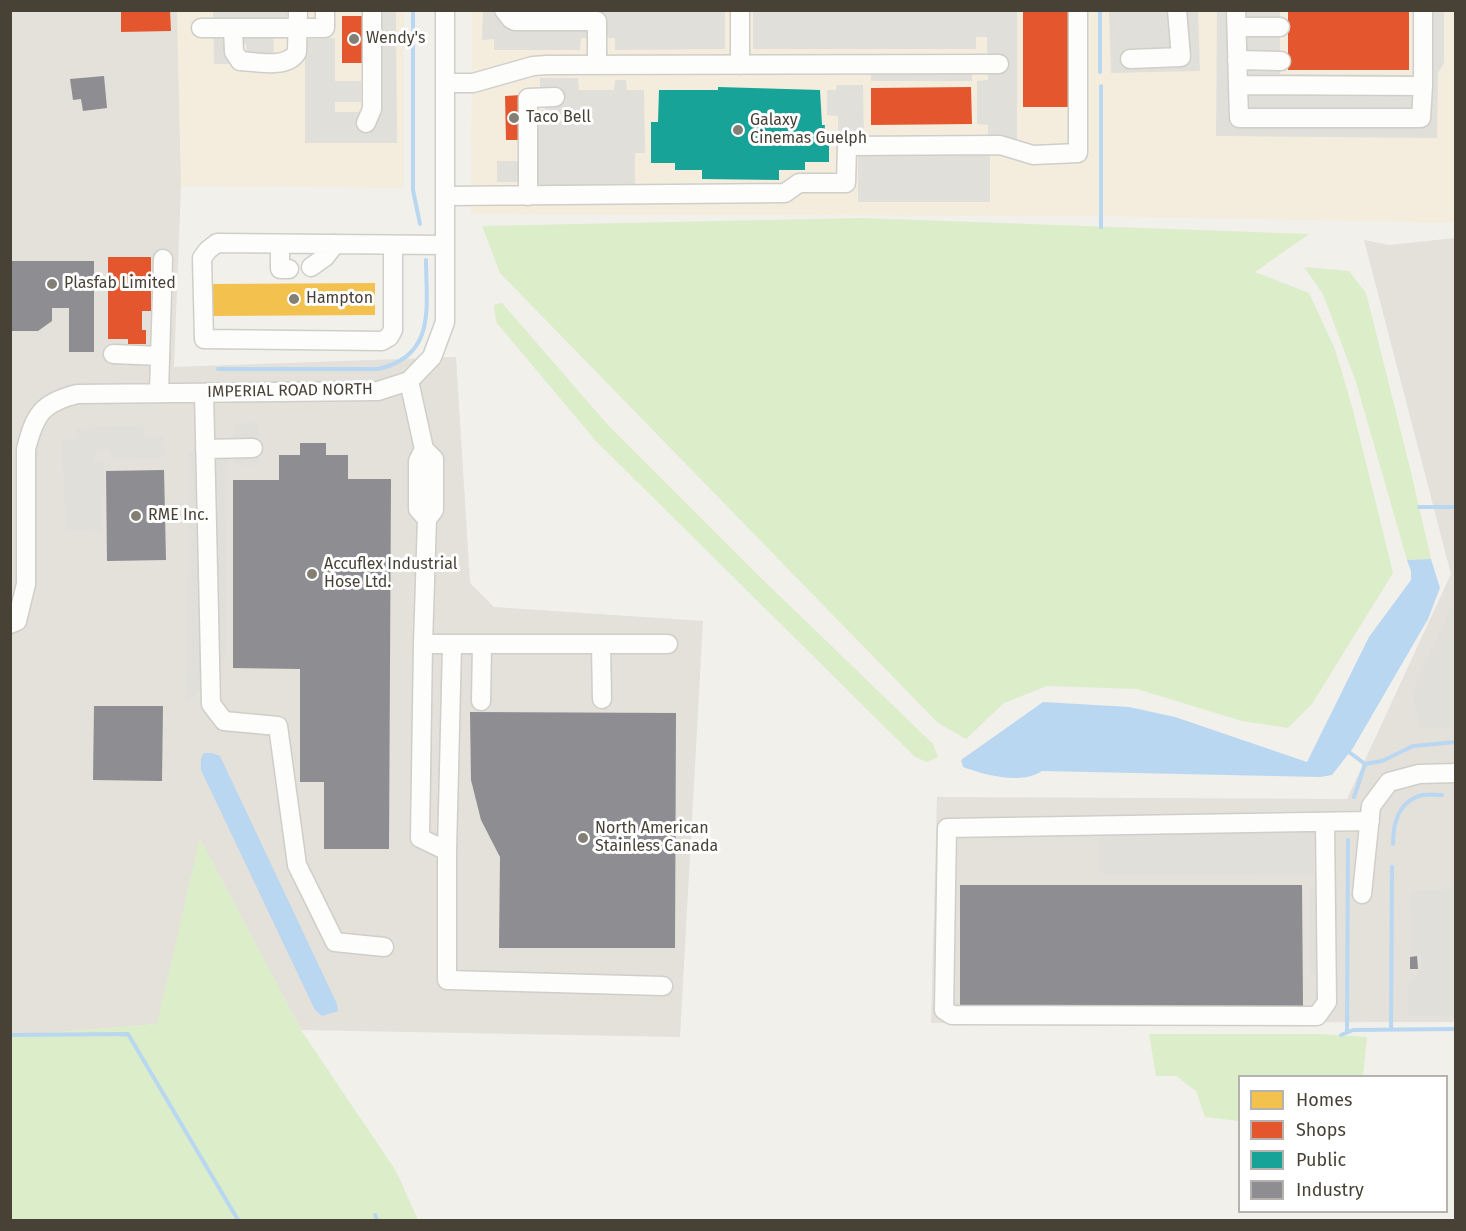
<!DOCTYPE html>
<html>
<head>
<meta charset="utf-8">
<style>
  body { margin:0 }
  #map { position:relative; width:1466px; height:1231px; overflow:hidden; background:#f1f0eb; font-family:"Fira Sans",sans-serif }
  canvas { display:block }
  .frame { position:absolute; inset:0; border:12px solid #484236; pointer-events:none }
  .legend { position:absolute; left:1238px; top:1075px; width:210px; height:138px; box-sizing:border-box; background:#fff; border:2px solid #b6b3af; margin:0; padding:8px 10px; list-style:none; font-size:18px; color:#484236 }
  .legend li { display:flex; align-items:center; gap:12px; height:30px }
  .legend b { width:30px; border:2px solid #b6b3af }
</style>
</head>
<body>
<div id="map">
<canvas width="1466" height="1231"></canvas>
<div class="frame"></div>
<ul class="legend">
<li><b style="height:16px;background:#f2c14e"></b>Homes</li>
<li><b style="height:16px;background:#e4572e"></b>Shops</li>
<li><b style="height:16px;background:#17a398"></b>Public</li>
<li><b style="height:16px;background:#8d8d92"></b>Industry</li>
</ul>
</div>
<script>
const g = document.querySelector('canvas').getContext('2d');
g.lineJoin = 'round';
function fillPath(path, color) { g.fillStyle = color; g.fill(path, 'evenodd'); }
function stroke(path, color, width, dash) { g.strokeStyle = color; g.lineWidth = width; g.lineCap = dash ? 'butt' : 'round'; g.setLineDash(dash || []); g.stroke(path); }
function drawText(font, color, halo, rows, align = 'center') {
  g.font = font + ' "Fira Sans",sans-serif'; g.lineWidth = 6; g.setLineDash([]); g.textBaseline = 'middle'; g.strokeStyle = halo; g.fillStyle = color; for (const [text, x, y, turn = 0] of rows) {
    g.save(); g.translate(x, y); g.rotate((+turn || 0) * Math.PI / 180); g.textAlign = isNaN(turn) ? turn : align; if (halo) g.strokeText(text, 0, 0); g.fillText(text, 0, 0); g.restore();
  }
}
fillPath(new Path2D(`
  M177 11H404V188L181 186Z
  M472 11H1455V223L1099 216 471 214Z`), '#f4eddd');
fillPath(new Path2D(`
  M11 11H177L181 186 174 367 456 357 470 583 494 607 703 621 680 1037 301 1030 200 839 158 1024 11 1036Z
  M1455 238V1022L931 1023 937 797 1347 799 1451 574 1364 240 1389 245Z`), '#e4e0da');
fillPath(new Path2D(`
  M862 218 1309 234 1255 272 1309 293 1335 349 1353 410 1393 573 1312 704 1288 728 1242 721 1137 689 1047 686 1004 703 966 739 938 723 500 273 482 226Z
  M1304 267 1349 271 1366 293 1410 468 1431 559 1407 560 1356 382 1323 294Z
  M502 303 608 425 759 576 933 744 938 757 927 762 915 757 595 440 496 322 494 305Z
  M200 838 301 1030 396 1171 418 1220H11V1036L157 1024Z
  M1149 1034H1320L1367 1037 1363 1076H1240L1239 1121 1205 1117 1196 1091 1176 1076H1156Z`), '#dcedca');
fillPath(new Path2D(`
  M213 11H287V32H273L274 55H247L246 44H229V64H214Z
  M371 11H396L397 143H305V39L335 38V81H361V102H335V112H371Z
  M483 11H725V49L615 50V38H581L580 50H494V39L482 40Z
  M753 11H1017V142L988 143V125L977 124V81L988 80 987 37H976V49H753Z
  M1109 11H1198L1200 71 1111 73Z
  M1217 11H1280V74L1414 75 1416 11H1444V63L1438 73 1437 138 1216 136Z
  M871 65H972V81H871Z
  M540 78H578L579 90H614L615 80H626L627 90H644L645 153H635V186H534V110H545V104L540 103Z
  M837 85H863L864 139H838V116L827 115V90H836Z
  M858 153H990V202H858Z
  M497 161H521V182H497Z
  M257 423 258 465H234L233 424Z
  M144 425 145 437H164L165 457 111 460 110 451H96L92 462H104L102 532 66 529 62 441 76 440V428Z
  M189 452 228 453 225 660H213L212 683 186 702Z
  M1455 602V727L1420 728 1412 692Z
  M1099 831 1314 832V875L1099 873Z
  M1310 889H1319L1320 974H1311Z
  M1455 889V1016H1409L1407 987 1413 983 1421 969V955H1411L1410 891Z`), '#e0dfda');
fillPath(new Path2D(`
  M1431 559 1440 588 1428 619 1353 748 1332 775 1320 777 1042 771C1021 785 985 775 963 767L961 760 1043 702 1129 707 1175 717 1307 762 1369 637 1411 580V571L1407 560Z
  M204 753H212L220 756 337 1004 338 1011 322 1016 315 1010 201 770V759Z`), '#b9d7f1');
fillPath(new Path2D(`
  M375 283V315L213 316V284Z`), '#f2c14e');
fillPath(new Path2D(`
  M121 10H170L171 31 121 32Z
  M1023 10H1070V107H1023Z
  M1288 10H1409V70H1288Z
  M342 16H365V63H342Z
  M971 87 972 124 871 125V88Z
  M522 95 523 140H506L505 96Z
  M108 257H151V311H142V330H146V344H128V339H108Z`), '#e4572e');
fillPath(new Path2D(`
  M718 87 820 90 822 125H825L824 135H829V162H805V170H779V180L702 179V170H675V163H651V122H658L659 90H718Z`), '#17a398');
fillPath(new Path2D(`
  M104 76 107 108 83 111 81 99 73 100 70 79Z
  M10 261H94V352H69V308H52V321L38 331H10Z
  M300 443H326V455H348V479H391L389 849H324V782H300V669L233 668V480H279V455H300Z
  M164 470 166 560 107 561 106 471Z
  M94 706H163L162 781 93 780Z
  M470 712 676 713 675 948H499L500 857 481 820 471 780Z
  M960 885H1302L1303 1007H960Z
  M1417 956 1418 969H1410V957Z`), '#8d8d92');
stroke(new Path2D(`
  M413 10V190L420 224
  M1100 10V72
  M1101 86V227
  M218 369H378C437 356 426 306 426 260
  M1419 507H1456
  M1349 752 1365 764
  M1354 797 1365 764 1382 761 1413 746 1456 742
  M1393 844C1393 823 1399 800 1423 795 1428 794 1436 795 1442 795
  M1391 1029 1392 867
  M1347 1032 1348 840
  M10 1035 128 1034 238 1220
  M1341 1035 1353 1030 1456 1029
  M375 1215 377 1220`), '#b9d7f1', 4);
const minor = new Path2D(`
  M504 10 511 19 515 21H597V65
  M1236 10 1238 85 1423 86V10
  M1237 27H1280
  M201 28H325V10
  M233 28 234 52 240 61C257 62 288 69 297 52L298 10
  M1130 59 1181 57 1177 10
  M1237 60 1281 61
  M740 65V10
  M445 83H473L533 66 547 65 999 64
  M1238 85 1239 118H1421L1423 86
  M366 123 372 109V10
  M446 196 785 193 799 183H846L847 146 1000 145 1033 155 1078 153V10
  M528 196V98L555 97
  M280 244V269H289
  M393 245V330L389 337 382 341 204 339 202 258 208 250 217 243 445 245
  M311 267 325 257 335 244
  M113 354 160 356
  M409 381 424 449 434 459V510L427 519 423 644H668
  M159 393 163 259
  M204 393 211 704 224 721 278 726 297 865 335 942 384 947
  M205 449 253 448
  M424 449 418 461V509L427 519
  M10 624 17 621 26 584V449C35 414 42 403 77 394L378 391 409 381 432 357 445 322V10
  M423 644 420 838 447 851 452 646
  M601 645 602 699
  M481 701 482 645
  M1325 822 1327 1002 1317 1016 952 1015 944 1010 947 828 1370 821
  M447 851V980L663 986
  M1362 894 1371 806 1389 782 1419 774 1456 773`);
stroke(minor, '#cfcec8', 21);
stroke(minor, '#fdfdfc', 18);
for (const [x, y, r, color] of [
  [354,39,6,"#837f75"],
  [514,118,6,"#837f75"],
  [738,130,6,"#837f75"],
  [52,284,6,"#837f75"],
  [294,299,6,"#837f75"],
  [136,516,6,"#837f75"],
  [312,574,6,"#837f75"],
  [583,838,6,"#837f75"]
]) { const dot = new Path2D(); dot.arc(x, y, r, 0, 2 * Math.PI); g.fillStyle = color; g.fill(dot); stroke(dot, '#fff', 2); }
drawText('16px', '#484236', '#fff', [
  ["Wendy's",366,39],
  ["Taco Bell",526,118],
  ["Galaxy",750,121],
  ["Cinemas Guelph",750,139],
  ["Plasfab Limited",64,284],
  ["Hampton",306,299],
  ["RME Inc.",148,516],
  ["Accuflex Industrial",324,565],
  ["Hose Ltd.",324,583],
  ["North American",595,829],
  ["Stainless Canada",595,847]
], 'left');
drawText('16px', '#484236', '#fff', [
  ["IMPERIAL ROAD NORTH",290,391,-1]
]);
</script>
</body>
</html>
